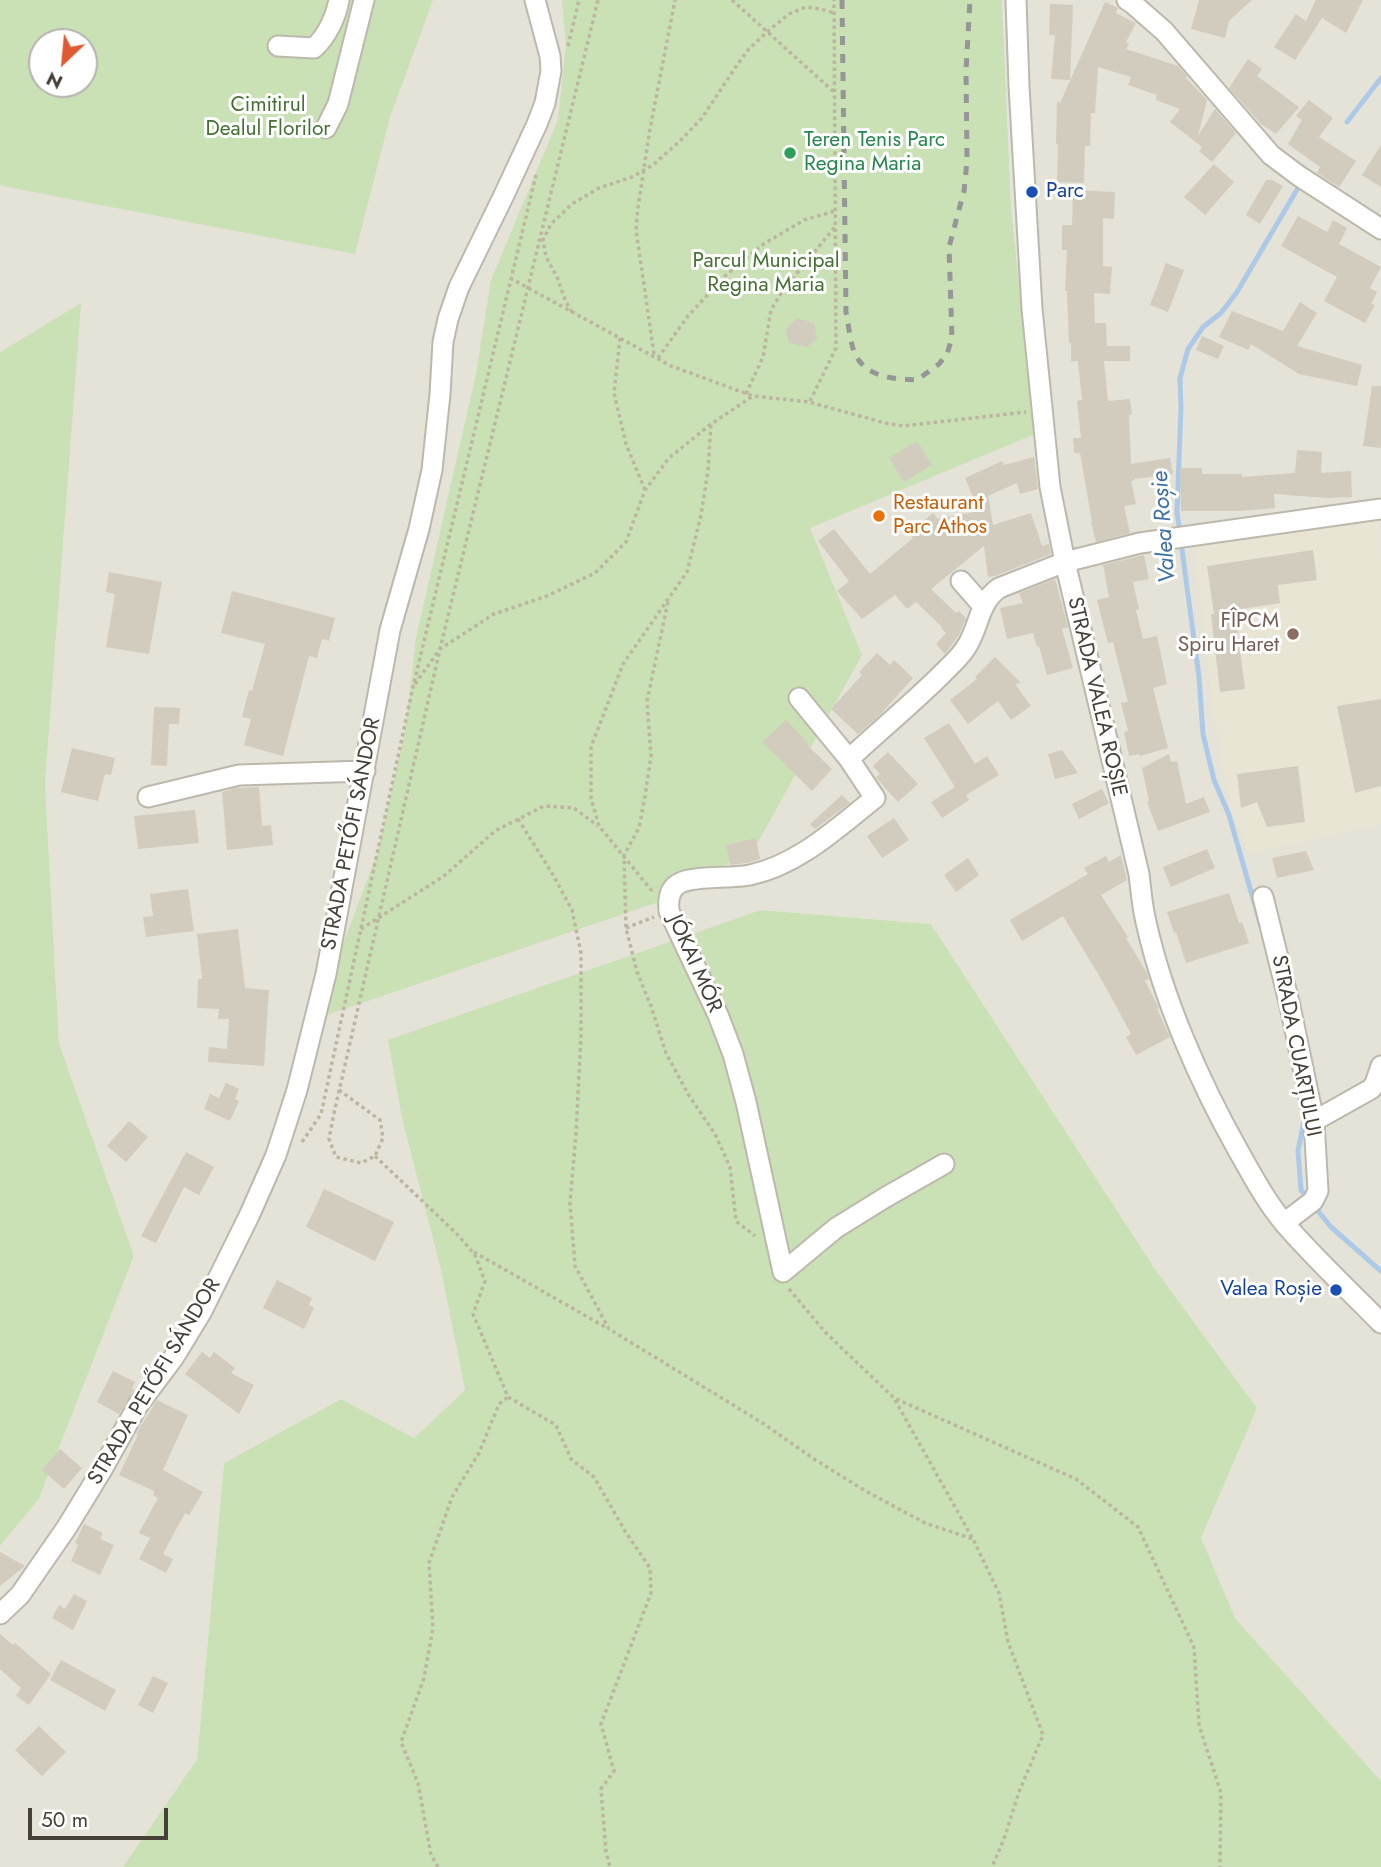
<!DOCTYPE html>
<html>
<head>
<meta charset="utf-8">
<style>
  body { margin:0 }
  #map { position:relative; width:1381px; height:1867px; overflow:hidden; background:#f2f0e8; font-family:Jost,sans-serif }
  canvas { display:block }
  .north { position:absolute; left:28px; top:28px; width:70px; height:70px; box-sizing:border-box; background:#fff; border:2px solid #b5b3af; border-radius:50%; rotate:206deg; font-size:19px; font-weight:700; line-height:28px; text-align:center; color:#454138 }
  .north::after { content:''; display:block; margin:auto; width:24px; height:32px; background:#e05a31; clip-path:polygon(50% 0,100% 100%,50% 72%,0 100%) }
  .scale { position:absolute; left:28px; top:1808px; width:140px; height:32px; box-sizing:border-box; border:4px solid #454138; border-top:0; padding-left:9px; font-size:21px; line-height:24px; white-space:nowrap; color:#454138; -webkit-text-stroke:5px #fff; paint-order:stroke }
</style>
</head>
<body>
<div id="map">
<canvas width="1381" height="1867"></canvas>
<div class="north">N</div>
<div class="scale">50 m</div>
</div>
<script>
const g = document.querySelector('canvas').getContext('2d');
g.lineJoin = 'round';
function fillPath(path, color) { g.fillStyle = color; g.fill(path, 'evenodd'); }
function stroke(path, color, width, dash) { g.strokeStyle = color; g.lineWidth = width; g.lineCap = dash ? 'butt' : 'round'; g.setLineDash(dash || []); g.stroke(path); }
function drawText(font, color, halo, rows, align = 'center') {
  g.font = font + ' Jost,sans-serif'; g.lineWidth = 6; g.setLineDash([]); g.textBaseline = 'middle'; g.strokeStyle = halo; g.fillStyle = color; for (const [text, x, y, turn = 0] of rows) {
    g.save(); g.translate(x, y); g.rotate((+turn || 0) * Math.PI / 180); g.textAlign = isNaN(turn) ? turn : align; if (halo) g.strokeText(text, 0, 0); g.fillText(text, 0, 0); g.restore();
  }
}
fillPath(new Path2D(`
  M0 0H1381V1781L1235 1618 1212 1568 1201 1537 1257 1408 1155 1269 931 924 761 910 440 1266 465 1390 414 1438 341 1399 224 1463 197 1759 123 1867H0V1546L39 1499 134 1256 59 1043 45 783 80 304 0 352ZM42 42H84V84H42Z`), '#e5e2d7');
fillPath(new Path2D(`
  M1377 509 1381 564V824L1248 854 1228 799 1212 703 1193 535Z`), '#e9e5d4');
fillPath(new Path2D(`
  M0 0H433L390 117 355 254 2 186 0 184ZM42 42H84V84H42Z
  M562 0H1002L1011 204 1031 411 1035 434 810 528 862 655 758 842 685 893 315 1019 377 854 405 731 416 638 476 374 491 280 558 120 566 45Z
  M81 303 45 783 59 1043 134 1256 39 1499 0 1546V352Z
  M761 910 931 924 1155 1269 1257 1408 1201 1538 1235 1618 1381 1781V1867H123L197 1759 224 1463 341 1399 414 1438 465 1390 440 1266 402 1118 388 1040Z`), '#cae1b6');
fillPath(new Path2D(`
  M1002 0H1017L1042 412 1031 411 1011 204Z`), '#e4e3e0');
stroke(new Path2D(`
  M1347 122 1381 78
  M1260 923 1229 815 1214 780 1203 734 1199 677 1177 512 1181 408 1180 378 1188 349 1203 327 1221 313 1237 292 1298 188
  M1305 1116 1298 1151 1301 1190 1331 1227 1381 1271`), '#accae8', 5);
fillPath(new Path2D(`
  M1199 0H1252L1229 21 1225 38 1191 29Z
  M1316 0H1363L1346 33 1322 18 1295 60 1274 47 1296 14 1306 21Z
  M1105 2 1118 8 1116 13 1136 23 1126 42 1129 44 1126 49 1178 66 1187 76 1186 78 1207 100 1198 136 1215 109 1236 133 1212 162 1199 151 1202 147 1170 122 1180 109 1156 100 1157 95 1128 85 1131 77 1098 67 1095 113H1091L1090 146H1085L1084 183 1057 182 1058 145 1056 144 1057 102 1060 103Z
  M1050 4 1073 5 1070 80 1051 79 1055 35H1049Z
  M1248 59 1262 69 1257 76 1299 107 1276 134 1261 124 1229 88Z
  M1309 100 1333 118 1319 137 1356 161 1339 187 1317 173 1320 167 1288 144 1302 120 1296 116Z
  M1381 145V187L1362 175Z
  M1214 164 1234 182 1205 215 1184 197Z
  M1266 180H1272L1283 186 1260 224 1246 215Z
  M1073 190 1115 192 1114 219 1103 218V266L1112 267 1110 294 1094 293 1095 323H1106L1107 346H1130V361H1104L1108 401 1130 399 1132 415H1129L1131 464 1170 458 1173 474 1134 479 1135 480 1131 481 1136 504 1124 506 1130 533 1096 542 1091 522H1092L1080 453H1074L1073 438H1081L1077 401 1082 400 1078 361H1071V343H1069L1067 291H1065L1067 250H1062V225H1072Z
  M1298 216 1327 232 1333 220 1347 228 1339 244 1381 267 1370 288 1377 292 1371 304 1375 305 1365 323 1324 301 1337 277 1281 246Z
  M1166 263 1184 270 1168 312 1150 305Z
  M1300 302 1317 313 1297 346 1362 365 1357 386 1299 374 1251 344 1248 350 1219 337 1232 311 1283 331Z
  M796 318 814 323 817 339 807 347 789 343 786 330Z
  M1202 336 1224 346 1218 359 1196 350Z
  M1372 386H1381V448L1363 446Z
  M917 441 932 465 904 482 889 458Z
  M1297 450 1322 452 1321 473 1351 471 1352 497 1327 498 1274 494 1275 508 1242 511H1181L1180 468H1202V474H1242V477L1295 473Z
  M1034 457 1038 489 1020 494 1017 483 988 496 993 525 1031 513 1042 546 1049 544 1051 554 995 576 988 577 984 546 931 589 956 613 959 611 966 618 959 635 945 654 936 644 946 633 941 628 942 627 916 602 907 609 895 595 862 619 837 591 849 581 818 541 834 529 870 574 913 538 909 533 933 513 938 519 945 514 948 517 979 511 965 478 1002 461 1004 465Z
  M1313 550 1317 580 1278 585 1280 603 1235 610 1245 689 1220 692 1211 614H1214L1207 566Z
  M1144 555 1149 579 1133 582 1139 609 1136 610 1143 639 1157 636 1167 684 1153 688 1168 748 1140 756 1139 754 1129 756 1124 732 1128 731 1121 703 1128 702 1113 642 1108 643 1097 600 1109 597 1103 565Z
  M109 572 162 582 149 654 106 647 115 594 106 592Z
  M1055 579 1068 627 1062 629 1073 668 1047 675 1039 646 1037 647 1033 633 1007 639 1000 608 1023 603 1019 593Z
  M232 591 335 618 329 641 322 639 317 658 309 656 283 756 244 745 251 719 242 717 249 690 252 691 265 644 221 633Z
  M877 653 890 665 894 660 913 678 879 716 858 734 831 709 862 675 859 672Z
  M995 657 1021 683 1015 684 1031 706 1011 720 998 701 968 724 950 700 977 679 975 677Z
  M1381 699V786L1355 793 1337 706Z
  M154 707 180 708 179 724H169L167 766 151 765Z
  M786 720 808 743 806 744 832 769 812 791 762 742Z
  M949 723 975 764 987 756 999 775 966 795 969 800 942 818 931 802 955 787 924 738Z
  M72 748 115 758 111 775 105 774 98 801 61 792Z
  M1062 750 1078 773 1055 779 1048 754Z
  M888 752 918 784 898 802 879 781 876 777 880 774 873 766Z
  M1169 754 1171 762 1177 761 1186 804 1204 797 1210 812 1158 831 1147 802 1149 801 1142 768Z
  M1298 766 1305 822 1267 827 1257 802 1241 808 1237 774Z
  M259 787 262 826 271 825 273 845 227 850 222 792 236 788Z
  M1102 789 1109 803 1079 819 1072 804Z
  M842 795 850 803 815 829 810 824Z
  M195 810 199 843 138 849 134 816Z
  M894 818 909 840 882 858 867 836Z
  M756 838 760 859 747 863 730 865 726 845Z
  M1207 849 1215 868 1171 887 1163 867Z
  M1306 851 1314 870 1277 878 1272 858Z
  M1121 855 1127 880 1101 895 1128 937 1126 938 1148 975 1149 979 1145 981 1159 1008 1157 1009 1170 1037 1136 1055 1126 1037 1131 1034 1116 1006 1100 977 1063 916 1022 941 1010 920 1088 874 1084 868 1106 856 1109 862Z
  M968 858 979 875 956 892 944 875Z
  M188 889 194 931 146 937 143 917 153 916 150 894Z
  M1229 893 1239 923 1242 922 1249 943 1186 963 1176 932 1174 933 1167 912Z
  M238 929 245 988 269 990 264 1066 208 1062 209 1047 227 1049 229 1019H218L219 1009 197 1008 198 979H202L197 934Z
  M226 1083 239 1089 235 1099 239 1101 230 1121 204 1109 210 1094 219 1098Z
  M129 1121 148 1137 126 1162 107 1146Z
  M186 1152 214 1167 199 1195 184 1187 156 1243 141 1236Z
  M324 1189 394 1222 375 1261 306 1227Z
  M277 1280 312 1298 309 1305 314 1308 304 1329 263 1308Z
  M202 1352 210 1358 214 1352 235 1368 231 1373 254 1385 239 1414 185 1374Z
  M113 1371 135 1382 132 1388 134 1390 119 1414 97 1402Z
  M157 1400 188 1415 163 1470 203 1492 189 1515 185 1513 163 1554 173 1559 166 1573 139 1559 150 1538 139 1533 158 1498 153 1495 154 1491 119 1475 138 1435 136 1434Z
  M60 1449 82 1468 64 1489 42 1470Z
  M84 1524 103 1533 100 1539 114 1545 100 1575 71 1561 78 1545 75 1543Z
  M0 1552 25 1566 0 1586Z
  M74 1594 87 1601 73 1630 52 1618 59 1605 65 1609Z
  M0 1634 13 1645 15 1643 51 1674 29 1705 16 1696 21 1688 0 1669Z
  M61 1660 116 1690 105 1711 50 1680Z
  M153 1676 168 1683 153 1713 138 1705Z
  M39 1726 66 1752 42 1776 15 1750Z`), '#d2ccbf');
const minor = new Path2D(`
  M1016 0 1019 86 1032 309 1050 487 1065 562 1139 874C1141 890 1142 906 1146 922 1163 999 1200 1083 1239 1152 1253 1177 1267 1203 1285 1224 1315 1259 1349 1290 1381 1323
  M1127 0 1132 3 1164 31 1271 155 1299 176 1381 229
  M278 46 314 48C327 36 336 17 339 0
  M326 128 338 104 364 0
  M961 581 983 606
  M799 698 849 759
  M148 797 239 775 365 771
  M1263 897 1290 1006 1314 1121 1318 1191 1313 1201 1284 1223
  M1314 1121 1371 1089 1375 1084 1381 1066
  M944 1164 886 1197 836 1228 783 1272 746 1102 733 1054 718 1015 669 911C668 901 669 888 680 883 696 875 731 879 750 875 798 865 837 828 875 798L849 759C880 730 913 703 943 673 950 666 959 658 965 649 980 628 977 604 999 588L1065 562 1140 543 1381 509
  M0 1614 20 1595 67 1527 103 1468 138 1405 174 1357 202 1311 249 1216 276 1155 297 1090 326 974 390 630 419 529 432 470 440 394 443 342 448 319 459 287 504 195 537 124 545 103 551 71 550 56 535 0`);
stroke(minor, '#bcb8ac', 23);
stroke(new Path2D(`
  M732 0 834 92
  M568 46 579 0
  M510 278 671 366 753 396 809 402 885 423 903 426 1026 412
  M572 312 566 302 557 277 546 257 543 240 551 224 572 204 599 188 632 177 653 165 680 141 702 118 735 68 748 50 767 32 789 14 806 7 821 9 834 13
  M620 338 614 393 626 444 645 490
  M654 354 636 230 638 207 650 129 675 0
  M658 358 688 316 725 276 762 245 804 220 835 211
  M746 394 763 357 771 310 783 290 835 227
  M810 401 836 348 834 0
  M668 602 647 701 651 756 645 796 639 828 624 855 626 928 637 972 651 1006 666 1053 688 1094 715 1134 730 1167 736 1221 755 1236
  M415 684 440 649 494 614 547 596 595 573 626 542 645 490 669 458 711 424 753 396
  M518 819 552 873 572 910 581 953V1036L576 1133 570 1203 575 1266 609 1329 764 1424 814 1459 864 1490 925 1523 973 1539
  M652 891 599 826 591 798V747L623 664 687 572 701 515 708 470 711 424
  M626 928 654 917
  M361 929 444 876 495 831 544 806 574 808 598 826
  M339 1090 380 1120 383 1138 375 1156 361 1163 336 1157 329 1139 334 1113 440 649 598 0
  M302 1142 321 1114 413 687 536 175
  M375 1156 458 1235 475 1255 485 1281 473 1314 508 1397 556 1425 571 1459 594 1477 625 1531 650 1568 651 1593 601 1724 614 1771 601 1789 606 1852 610 1867
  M474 1252 607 1328
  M789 1289 826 1333 894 1398 1076 1479 1138 1527 1194 1647 1199 1725 1221 1793 1220 1867
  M895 1400 973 1539 999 1593 1008 1642 1043 1735 1019 1792 1004 1839 992 1867
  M438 1867 431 1855 418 1783 401 1742 424 1678 433 1628 429 1563 452 1497 479 1453 499 1404 508 1397`), '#bcb59f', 3.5, [3.5, 3.5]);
stroke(minor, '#fff', 19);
stroke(new Path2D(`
  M842 0 846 312C848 322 851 348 856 356 868 378 895 379 917 380L939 364 947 354 952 338 949 247 964 191 967 161 966 71 970 0`), '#969696', 5, [9, 9]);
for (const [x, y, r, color] of [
  [790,153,7,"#2e9e5b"],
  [1032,192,7,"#1a4fb4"],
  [879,516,7,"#e8710a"],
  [1293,634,7,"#8d6e63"],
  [1336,1290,7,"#1a4fb4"]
]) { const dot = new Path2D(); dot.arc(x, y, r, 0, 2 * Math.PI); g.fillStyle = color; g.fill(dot); stroke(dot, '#fff', 2.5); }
drawText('21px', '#447032', '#fff', [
  ["Cimitirul",268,106],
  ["Dealul Florilor",268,130],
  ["Parcul Municipal",766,262],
  ["Regina Maria",766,286]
]);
drawText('21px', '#27864d', '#fff', [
  ["Teren Tenis Parc",804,141],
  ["Regina Maria",804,165]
], 'left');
drawText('21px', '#164399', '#fff', [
  ["Parc",1046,192],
  ["Valea Roșie",1322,1290,"right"]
], 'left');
drawText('21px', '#c56008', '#fff', [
  ["Restaurant",893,504],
  ["Parc Athos",893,528]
], 'left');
drawText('21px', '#785e54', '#fff', [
  ["FÎPCM",1279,622],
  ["Spiru Haret",1279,646]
], 'right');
drawText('21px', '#454138', '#fff', [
  ["STRADA VALEA ROȘIE",1096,697,77],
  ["STRADA PETŐFI SÁNDOR",352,834,-79],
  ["JÓKAI MÓR",694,964,66],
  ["STRADA CUARȚULUI",1295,1046,79],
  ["STRADA PETŐFI SÁNDOR",155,1382,-59]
]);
drawText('italic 23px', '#3e70a4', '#fff', [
  ["Valea Roșie",1165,527,-94]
]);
</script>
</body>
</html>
